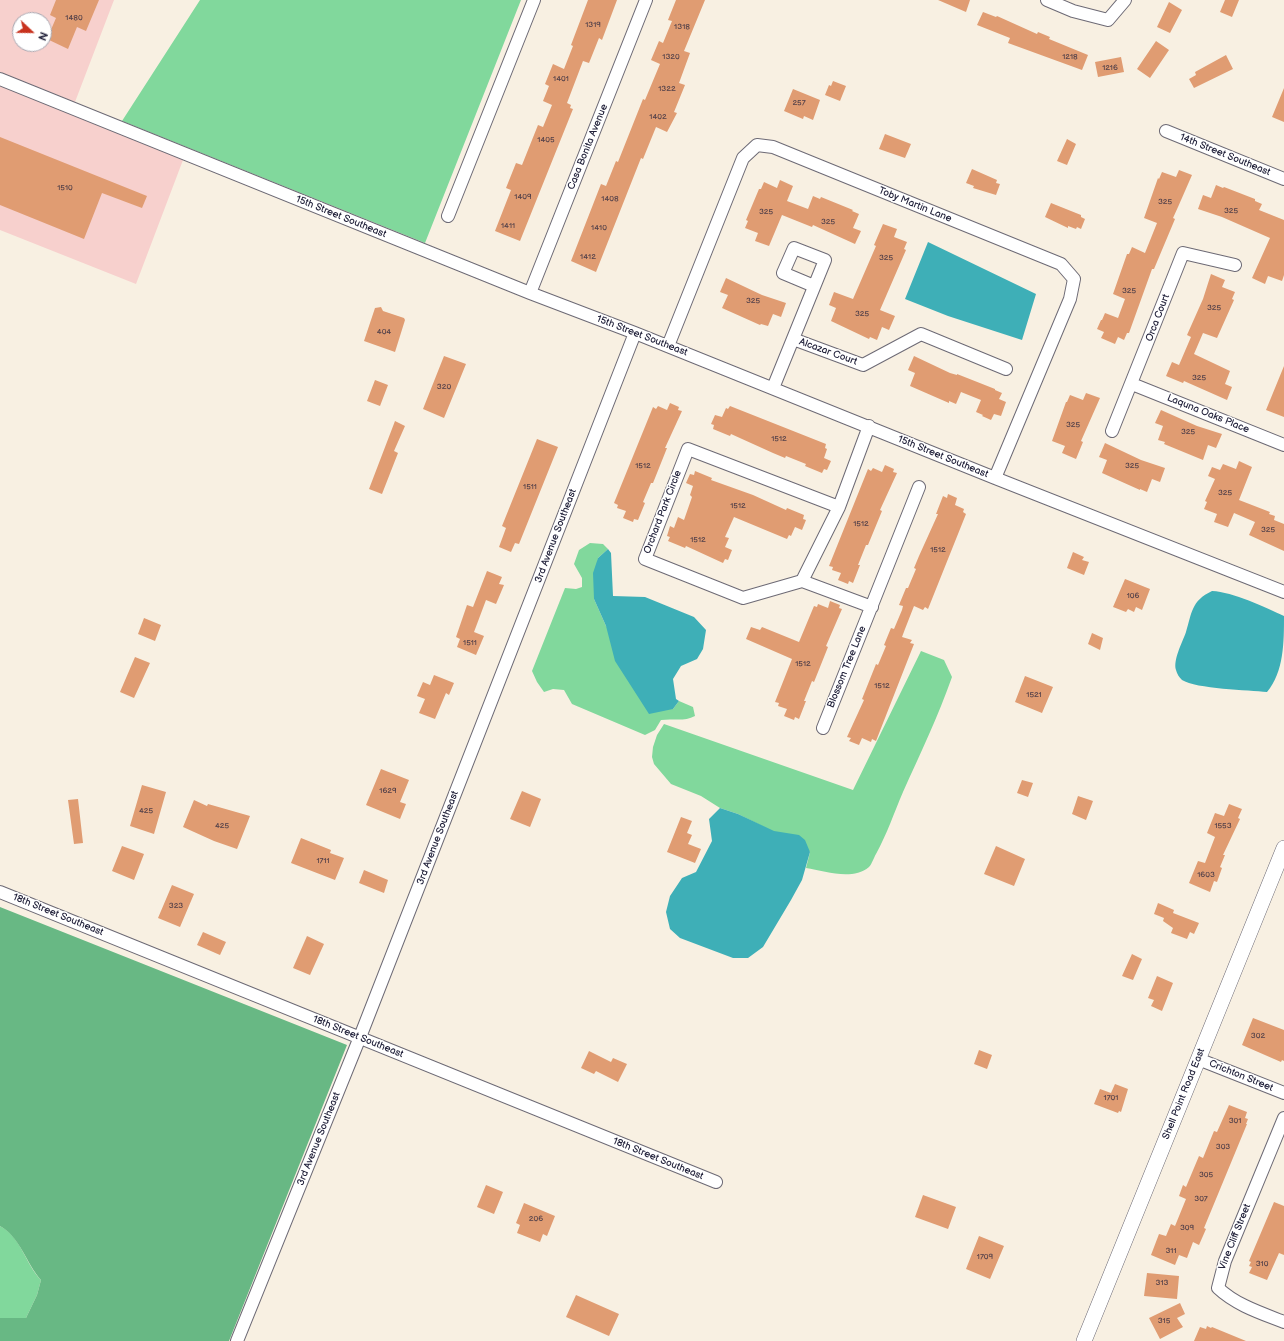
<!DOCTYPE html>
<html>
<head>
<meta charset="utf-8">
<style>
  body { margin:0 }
  #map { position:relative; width:1284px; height:1341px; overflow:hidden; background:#f8f0e2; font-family:"Balsamiq Sans",sans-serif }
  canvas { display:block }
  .north { position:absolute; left:12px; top:12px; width:40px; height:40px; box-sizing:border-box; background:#fff; border:1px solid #a7a7b1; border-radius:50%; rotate:112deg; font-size:11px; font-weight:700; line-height:16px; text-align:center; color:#22223b }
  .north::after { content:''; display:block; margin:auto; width:14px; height:18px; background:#c8321e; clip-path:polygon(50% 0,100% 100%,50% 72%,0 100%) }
</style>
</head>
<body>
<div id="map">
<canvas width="1284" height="1341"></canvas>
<div class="north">N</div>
</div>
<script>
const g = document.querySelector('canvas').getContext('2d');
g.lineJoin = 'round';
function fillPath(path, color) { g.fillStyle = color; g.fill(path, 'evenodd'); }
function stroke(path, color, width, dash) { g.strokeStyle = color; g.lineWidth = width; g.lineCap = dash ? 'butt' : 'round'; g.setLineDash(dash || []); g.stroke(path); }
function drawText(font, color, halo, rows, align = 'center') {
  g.font = font + ' "Balsamiq Sans",sans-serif'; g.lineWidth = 3; g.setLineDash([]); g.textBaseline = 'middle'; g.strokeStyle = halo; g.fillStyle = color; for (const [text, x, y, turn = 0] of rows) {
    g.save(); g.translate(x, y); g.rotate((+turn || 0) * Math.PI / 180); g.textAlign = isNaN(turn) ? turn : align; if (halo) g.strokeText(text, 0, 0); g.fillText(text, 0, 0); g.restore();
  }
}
fillPath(new Path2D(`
  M0 0H114L75 102 0 72ZM20 20H44V44H20Z
  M0 86 183 160 136 284 0 230Z`), '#f7d0cd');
fillPath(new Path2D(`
  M200 0H521L425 243 122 121Z
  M590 543 603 544 608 549 598 558 594 599 606 626 673 709 679 701 693 707 695 716C684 722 673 718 661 720L655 730 645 735 572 704 564 690 553 689 544 692 537 682 532 671 565 588 576 589 582 587V578L574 564 579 550Z
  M921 651 944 660 952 677C938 717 920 754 903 792 894 813 887 834 876 854 874 857 872 864 869 867 852 881 825 871 806 868L810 852 793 836 774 832 738 814 720 808 701 796 671 784 654 764 652 757 653 747 657 735 664 724 853 790Z
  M0 1226C21 1237 25 1263 41 1280L37 1295 26 1318H0Z`), '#81d89c');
fillPath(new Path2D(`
  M0 907 347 1045 229 1341H0V1318H26L37 1295 41 1280C26 1263 20 1237 0 1226Z`), '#68b884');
fillPath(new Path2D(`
  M928 242 1036 294 1022 340 948 316 905 299Z
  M608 549 611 553 613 596 645 597 694 617 706 630 703 649 697 659 681 666 673 679 676 699 679 701 673 709 649 714 615 661 606 626 594 599 593 573 598 558Z
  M1212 591C1233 592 1265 607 1284 616 1284 642 1284 672 1267 692 1249 690 1196 689 1182 680 1179 677 1177 674 1176 670 1173 660 1182 643 1186 632 1192 613 1191 601 1212 591Z
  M720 808 738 814 774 831 799 835 805 840 810 852 802 880 791 900 763 947 748 958H733L680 938 670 929 666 912 670 896 682 878 696 872 712 841 709 819Z`), '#3eafb7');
fillPath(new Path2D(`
  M56 0H99L86 31 77 27 68 49 47 39 56 18 50 15Z
  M588 0H617L602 40 599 38 589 63 583 61 567 103 571 105 570 108 573 109 520 241 495 231 511 190 506 188 516 163 522 165 538 125 543 127 552 105 543 101 549 86 545 84 553 64 564 69 573 46 571 45Z
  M676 0H705L684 51 690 53 679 83 685 85 674 112 677 113 667 132 656 127 643 159 641 158 596 272 571 261 601 184 606 186 616 161 618 162 643 99 645 100 660 64 651 60 659 41 663 43 672 21 668 20Z
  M938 0H970L966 12Z
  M1225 0H1239L1232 17 1220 12Z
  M1169 2 1182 10 1170 33 1157 27Z
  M983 12 996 17 997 16 1037 34 1038 32 1050 37 1049 39 1088 55 1082 70 1008 43 1010 38 977 25Z
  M1156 41 1169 50 1150 78 1137 69Z
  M1226 55 1233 69 1194 88 1189 79 1196 75 1195 72Z
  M1121 57 1124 72 1098 77 1095 62Z
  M833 81 846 86 840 101 825 95 829 85 831 86Z
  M1284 88V122L1272 117Z
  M793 89 820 100 813 120 804 116 803 119 784 111Z
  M885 134 911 144 905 158 879 149Z
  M0 137 147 196 142 208 102 193 84 239 0 205Z
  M1067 139 1076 144 1067 165 1057 161Z
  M972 169 997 180 996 183 1000 184 996 195 973 188 974 186 966 183Z
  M1179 170 1192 175 1178 207 1173 218 1175 219 1154 269H1152L1129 333H1127L1124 340 1118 337 1115 344 1101 338 1104 332 1097 329 1101 320H1102L1105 313 1118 318 1125 299 1113 294 1127 254H1129L1132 247 1145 253 1157 223 1144 218 1158 178 1159 179 1162 172 1176 177Z
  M780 180 793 186 787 201 808 209 813 196 820 199 821 197 853 210 852 211 859 214 853 228 861 231 855 244 813 225 812 227 782 215 769 246 755 241 758 233 745 228 748 221 746 220 759 189H761L764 182 777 188Z
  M1216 185 1223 188 1224 187 1255 199V201L1262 204 1259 210 1284 220V275L1282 281 1268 276 1265 284 1252 278 1270 238 1222 217 1198 209 1203 195 1211 198Z
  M1051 203 1081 215V217L1085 219 1081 229 1077 227 1076 229 1068 226V228L1045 217Z
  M883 224 897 229 894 237 907 242 904 249 906 250 880 310 895 316 889 330 882 327 877 340 870 337 869 339 831 321 836 308 829 305 834 292 853 299 876 246 874 245Z
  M1211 274 1225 280 1222 287 1235 292 1232 299 1234 300 1217 338 1203 333 1194 354 1230 371 1225 384 1232 387 1227 400 1184 381 1183 383 1166 376 1172 362 1179 365 1191 337 1187 335 1203 299Z
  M726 278 762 295 786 303 781 317 773 314 768 326 761 324 760 325 722 308 728 295 720 292Z
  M381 307 383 311 404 318 405 320 395 352 364 341 375 308Z
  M444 356 466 364 444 418 423 409Z
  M914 356 950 373 957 375V374L995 389V390L1002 393 999 399 1006 402 1001 416 994 414 991 420 982 416 983 415 976 412 981 400 961 392 956 404 949 401V403L910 386 915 373 908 370Z
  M1284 366V417L1266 410Z
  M375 380 388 385 380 406 367 401Z
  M1086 393 1100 398 1081 441 1083 442 1076 459 1062 453 1065 446 1052 441 1066 402H1067L1070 395 1083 400Z
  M670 403 679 407 678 410 682 411 665 448H667L653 483H651L643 502 645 503 638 520 634 519 633 522 623 518 626 511 617 508 618 505 614 503 653 407 656 409 658 406 667 410Z
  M730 406 826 444 825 448 827 449 824 458 831 461 827 470 824 469 822 473 805 466 806 464 786 456 785 458 773 453 731 434 730 436 713 429 714 425 711 424 715 415 722 417 726 408 728 409Z
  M1161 410 1197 426 1222 434 1216 448 1208 445 1203 460 1164 444 1165 442 1158 440 1163 426 1155 423Z
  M395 421 405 426 394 451 398 453 382 494 369 489Z
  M537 439 558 447 519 544 515 543 511 552 499 547 506 528 502 526Z
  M1105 443 1141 460 1165 468 1160 482 1152 479 1147 492 1140 489V490L1102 473 1107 460 1099 457Z
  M1239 461 1252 467 1239 500 1270 512 1269 514 1275 516 1274 520 1284 524V551L1249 535 1255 522 1234 513 1228 527 1214 522 1217 514 1204 509 1207 502 1205 501 1215 479 1208 476 1212 467 1220 470 1223 464 1236 469Z
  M885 465 894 469 893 472 897 473 880 510 882 511 868 545H866L858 565H860L853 583 849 581 848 584 838 580 841 573 832 570 833 567 829 566 868 469 871 471 873 468 882 472Z
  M695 471 712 478 711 480 753 495 786 510 787 508 804 515 803 519 806 520 802 530 795 527 791 536 789 535 787 539 734 517 725 537 729 538 725 547 732 550 728 560 725 559 723 563 686 546 685 548 668 541 670 537 667 536 670 526 674 528 678 517 684 520 692 497 690 495 693 486 686 483 690 474 694 475Z
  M948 494 957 498 955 505 964 509 963 512 966 514 928 609 925 607 923 610 914 606 905 629 902 637 912 640 910 643 914 644 876 741 872 739 871 742 862 738 859 745 849 741 851 738 847 737 864 700 862 699 876 664 878 665 886 646 884 645 891 628 894 629 902 610 903 606 899 605 906 588H908L916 569 914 568 919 556 938 514H936L943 496 947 498Z
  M1073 552 1084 557 1082 560 1089 562 1084 575 1067 568Z
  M487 571 502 577 499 584 504 585 496 604 486 600 474 632 484 636 476 655 457 647 460 639 456 637 467 605 473 607Z
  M1125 579 1150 589 1142 610 1136 607 1134 612 1128 609 1126 612 1113 607Z
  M830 601 840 605 839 608 842 609 826 646 828 647 814 682 812 681 804 701H806L799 719 795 717 794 720 784 716 787 709 778 706 779 703 775 702 792 659 746 639 751 627 760 630 762 627 799 642 814 606 817 607 818 604 828 608Z
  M144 618 161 625 155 641 138 634Z
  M1092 633 1103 638 1100 650 1088 644Z
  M135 657 150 663 134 698 120 692Z
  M434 675 454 683 449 695 446 693 435 719 419 713 425 699 417 696 423 682 430 685Z
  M1025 676 1053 687 1042 713 1015 702Z
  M381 769 409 780 400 802 406 804 400 819 366 805Z
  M1022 780 1033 783 1028 797 1017 793Z
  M142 785 166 792 154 834 130 826Z
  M522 791 541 799 530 827 510 819Z
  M1078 796 1093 801 1086 820 1072 814Z
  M78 799 83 843 74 844 68 800Z
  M194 800 207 806 208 804 250 816 237 849 214 841 183 827Z
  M1229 804 1242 809 1238 818 1240 819 1223 855H1225L1220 867 1222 868 1217 882 1214 881 1210 892 1189 883 1198 861 1205 863 1215 837 1207 833 1215 813 1224 816Z
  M681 817 692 821 687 833 692 835 688 844 701 849 695 863 667 852Z
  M301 838 331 850 330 853 344 858 335 880 291 863Z
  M122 846 144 854 134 880 112 871Z
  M996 846 1025 859 1014 886 984 874Z
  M364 870 388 880 384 893 359 883Z
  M172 885 194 894 180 927 158 918Z
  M1158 903 1174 910 1173 913 1199 923 1194 934 1190 932 1187 939 1171 933 1173 928 1163 921 1164 918 1154 914Z
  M203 932 226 942 220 955 197 945Z
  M307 936 324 944 310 975 293 968Z
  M1132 954 1142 959 1133 980 1122 976Z
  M1157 976 1173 983 1162 1011 1151 1006 1154 1000 1148 998Z
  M1253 1018 1284 1030V1061L1282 1060 1281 1062 1242 1045Z
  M979 1050 992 1055 987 1069 974 1064Z
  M589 1051 611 1062 613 1058 627 1064 618 1082 596 1071 594 1074 581 1068Z
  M1115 1084 1128 1089 1121 1112 1119 1111 1118 1113 1094 1104 1100 1089 1111 1093Z
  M1229 1105 1247 1112 1245 1118 1248 1119 1246 1124H1247L1204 1228 1206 1229 1199 1245 1193 1242 1187 1258 1179 1255 1175 1265 1151 1255 1159 1234 1166 1236 1171 1224 1175 1226 1186 1199 1179 1196 1183 1185 1186 1187 1199 1156 1203 1158 1214 1131 1217 1132Z
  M486 1185 503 1192 494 1214 477 1207Z
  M923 1195 956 1207 948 1229 915 1217Z
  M1274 1202 1284 1206V1255L1279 1253 1267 1280 1249 1273 1252 1267 1249 1266 1251 1262 1249 1261Z
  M524 1203 555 1216 547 1236 543 1234 540 1242 517 1233 520 1225 516 1223Z
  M979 1236 1004 1246 990 1279 966 1269Z
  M1147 1273 1179 1276 1177 1299 1144 1296Z
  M576 1295 619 1314 609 1336 566 1317Z
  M1180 1303 1185 1314 1177 1318 1183 1327 1160 1339 1149 1318Z
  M1207 1326 1211 1328 1212 1327 1246 1341H1194L1200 1327 1206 1329Z`), '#e09c72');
const minor = new Path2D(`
  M1047 0 1073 11 1108 20 1125 0
  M0 79 530 293 635 333 995 478 1284 592
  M1166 131 1284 179
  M448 216 534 0
  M530 293 646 0
  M793 339 863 365 921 334 1006 369
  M668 346 743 158 757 145 773 147 1061 264 1074 279 1070 299 995 478
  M1132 384 1284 445
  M773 388 825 260 794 248 783 273 814 286
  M1112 431 1183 253 1235 265
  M839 507 688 449 645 559 743 598 802 581 839 507 869 426
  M802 581 872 607
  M823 728 919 487
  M0 892 716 1182
  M1198 1059 1284 1093
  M1284 1118 1225 1261 1218 1288C1236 1305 1261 1313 1284 1322
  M237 1341 360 1037 635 333`);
const tertiary = new Path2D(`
  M1084 1341 1284 848`);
stroke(minor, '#6d6a75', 14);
stroke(tertiary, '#6d6a75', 16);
stroke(minor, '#fff', 12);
stroke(tertiary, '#fff', 15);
drawText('8px', '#524049', null, [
  ["1480",74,18],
  ["1319",593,25],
  ["1318",682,27],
  ["1320",671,57],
  ["1218",1070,57],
  ["1216",1110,68],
  ["1401",561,79],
  ["1322",667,89],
  ["257",799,103],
  ["1402",658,117],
  ["1405",546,140],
  ["1510",65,188],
  ["1409",523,197],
  ["1408",610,199],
  ["325",1165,202],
  ["325",1231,211],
  ["325",766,212],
  ["325",828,222],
  ["1411",508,226],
  ["1410",599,228],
  ["1412",588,257],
  ["325",886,258],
  ["325",1129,291],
  ["325",753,301],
  ["325",1214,308],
  ["325",862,314],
  ["404",384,332],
  ["325",1199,378],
  ["320",444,387],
  ["325",1073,425],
  ["325",1188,432],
  ["1512",779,439],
  ["1512",643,466],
  ["325",1132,466],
  ["1511",530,487],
  ["325",1225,493],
  ["1512",738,506],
  ["1512",861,524],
  ["325",1268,530],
  ["1512",698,540],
  ["1512",938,550],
  ["106",1133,596],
  ["1511",470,643],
  ["1512",803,664],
  ["1512",882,686],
  ["1521",1034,695],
  ["1629",388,791],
  ["425",146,811],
  ["425",222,826],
  ["1553",1223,826],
  ["1711",323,861],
  ["1603",1206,875],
  ["323",176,906],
  ["302",1258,1036],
  ["1701",1111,1098],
  ["301",1235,1121],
  ["303",1223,1147],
  ["305",1206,1175],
  ["307",1201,1199],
  ["206",536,1219],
  ["309",1187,1228],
  ["311",1171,1251],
  ["1709",985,1257],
  ["310",1262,1264],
  ["313",1162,1283],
  ["315",1164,1321]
]);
drawText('10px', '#22223b', '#fff', [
  ["Casa Bonita Avenue",588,147,-68],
  ["14th Street Southeast",1225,155,22],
  ["Toby Martin Lane",915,205,22],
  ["15th Street Southeast",341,217,22],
  ["Orca Court",1158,318,-69],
  ["15th Street Southeast",642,336,21],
  ["Alcazar Court",828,352,20],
  ["Laquna Oaks Place",1208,414,22],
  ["15th Street Southeast",943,457,22],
  ["Orchard Park Circle",663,512,-69],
  ["3rd Avenue Southeast",556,536,-69],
  ["Blossom Tree Lane",847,667,-68],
  ["3rd Avenue Southeast",438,838,-69],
  ["18th Street Southeast",58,915,22],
  ["18th Street Southeast",358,1037,22],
  ["Crichton Street",1241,1076,22],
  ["Shell Point Road East",1184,1094,-68],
  ["3rd Avenue Southeast",319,1139,-68],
  ["18th Street Southeast",658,1159,22],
  ["Vine Cliff Street",1235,1237,-68]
]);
</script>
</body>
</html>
